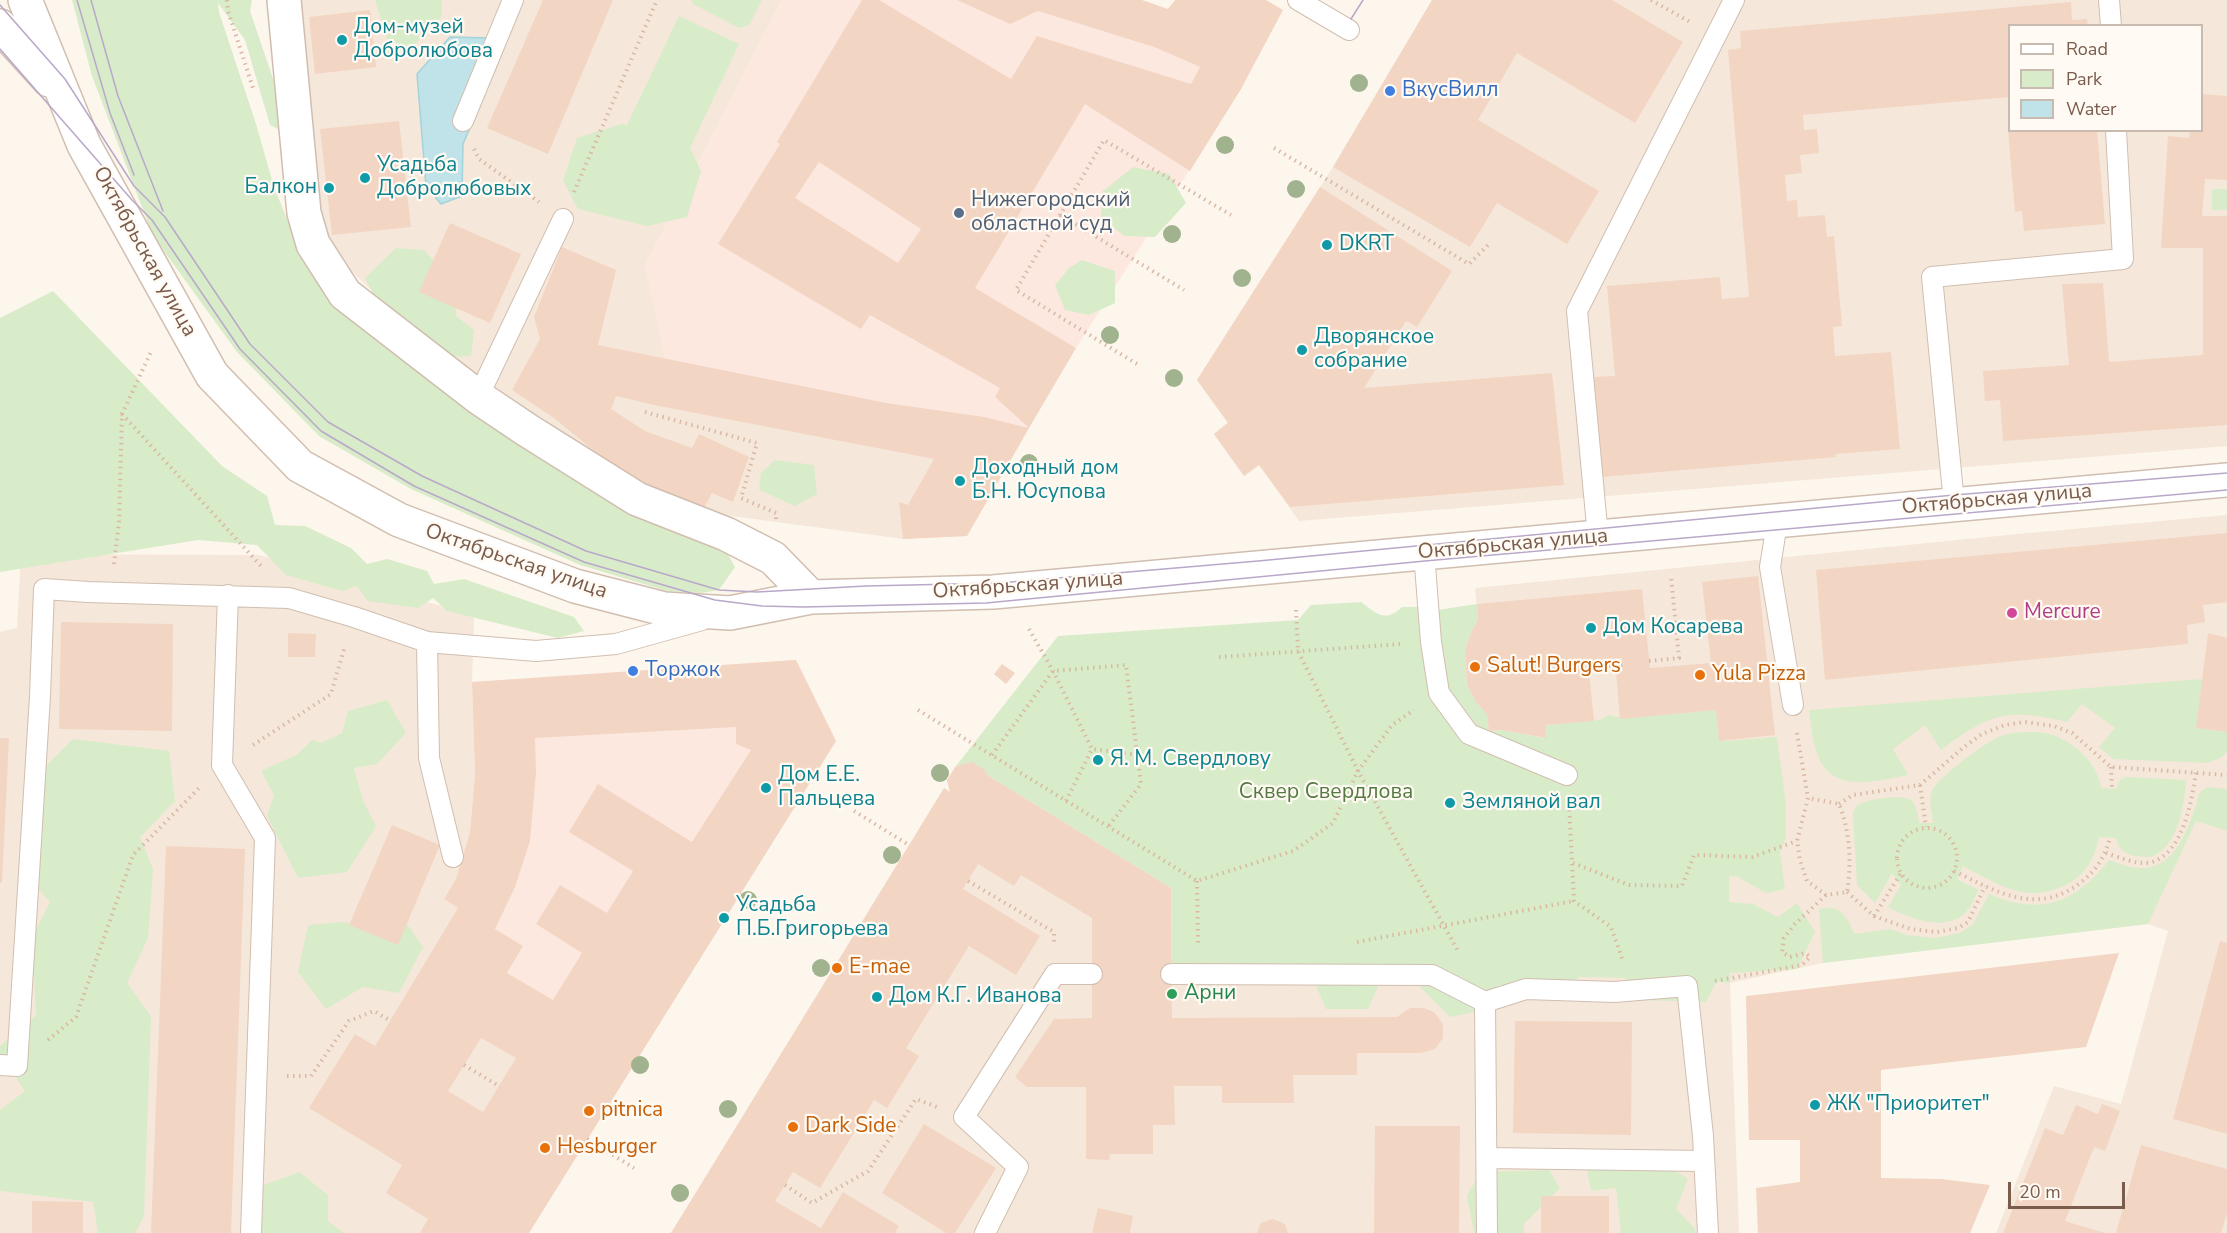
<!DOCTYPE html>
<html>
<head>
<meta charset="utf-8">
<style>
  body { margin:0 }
  #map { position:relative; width:2227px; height:1233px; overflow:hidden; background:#fdf6ec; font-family:"Nunito Sans",sans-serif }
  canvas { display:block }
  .legend { position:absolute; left:2008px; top:24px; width:195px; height:108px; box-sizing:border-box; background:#fffaf3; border:2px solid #cabbb1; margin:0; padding:8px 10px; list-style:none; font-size:18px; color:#7a5c4d }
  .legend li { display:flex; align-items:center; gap:12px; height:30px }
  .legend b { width:30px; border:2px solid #cabbb1 }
  .scale { position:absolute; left:2008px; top:1182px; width:117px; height:27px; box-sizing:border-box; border:3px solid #7a5c4d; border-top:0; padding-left:8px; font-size:18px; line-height:21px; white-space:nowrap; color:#7a5c4d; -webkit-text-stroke:4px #fffaf3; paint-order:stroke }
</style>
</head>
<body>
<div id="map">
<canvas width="2227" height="1233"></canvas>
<ul class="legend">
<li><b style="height:8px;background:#fff"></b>Road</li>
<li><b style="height:16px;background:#d8ecc9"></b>Park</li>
<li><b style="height:16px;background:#bfe3e8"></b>Water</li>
</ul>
<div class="scale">20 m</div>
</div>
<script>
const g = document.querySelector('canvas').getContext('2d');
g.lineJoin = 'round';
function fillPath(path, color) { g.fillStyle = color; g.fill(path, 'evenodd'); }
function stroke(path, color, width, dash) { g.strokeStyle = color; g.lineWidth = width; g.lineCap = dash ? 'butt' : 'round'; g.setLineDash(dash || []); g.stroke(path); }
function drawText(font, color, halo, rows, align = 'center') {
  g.font = font + ' "Nunito Sans",sans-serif'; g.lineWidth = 4.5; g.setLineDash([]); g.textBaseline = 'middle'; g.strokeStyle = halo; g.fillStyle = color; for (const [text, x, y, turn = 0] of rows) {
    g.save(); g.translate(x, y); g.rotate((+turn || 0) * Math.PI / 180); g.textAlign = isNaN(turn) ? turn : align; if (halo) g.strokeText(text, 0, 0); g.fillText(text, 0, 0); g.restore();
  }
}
fillPath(new Path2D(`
  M294 0H782L645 266 984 417 1029 428 967 536 903 539 702 512 621 473 411 328 321 242Z
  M1432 0H2227V446L1299 521 1259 465 1244 476 1214 434 1228 422 1197 380 1333 167ZM2010 26H2202V130H2010Z
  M2227 515V1233H1996L2054 1086 2121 1104 2168 931 2148 924 1823 963 1730 983 1739 1233H671L950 792 947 780 956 766 972 762 987 775 1171 888 1172 966 1635 978 1730 983 1728 836 1545 725 1546 738 1502 730 1489 731 1467 685 1465 650 1471 632 1478 620 1475 588 2018 534Z
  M21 554 259 555 474 615 472 682 475 774 470 832 456 879 444 899 523 946 507 972 640 1053 529 1233H0V632L17 628Z`), '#f5e8da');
fillPath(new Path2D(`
  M782 0H1041L1038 11 1154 47 1200 67 1241 89 1076 348 1029 428 984 417 886 403 665 359 645 266Z
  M796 660 836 741 640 1053 507 973 523 946 444 899 456 879 470 832 475 774 472 682Z`), '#fde8e0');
fillPath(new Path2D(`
  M72 0H252L250 11 284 111 282 131 270 125 245 40 218 3 219 12 256 124 274 187 297 244 343 313 722 544 735 567 719 590 701 593 667 591 580 565 411 489 319 436 237 352 153 236 92 76Z
  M375 0H442V16L410 49 387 39Z
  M691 0H762L749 25 739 28 693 4Z
  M679 16 739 44 690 148 701 171 687 217 647 226 578 209 563 181 577 138 621 124 627 125Z
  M1133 167 1169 174 1186 203 1155 237 1124 236 1101 217 1102 192Z
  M2212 189H2227V210H2212Z
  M396 248 424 250 455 284 456 316 474 330 471 356 441 357 391 328 365 278Z
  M1082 260 1115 271V303L1089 315 1065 310 1055 285 1069 268Z
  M53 291 222 466 267 496 275 525 305 526 351 548 367 564 387 559 427 571 434 584 464 579 574 617 584 631 558 638 447 611 433 598 418 608 368 601 357 586 342 591 286 575 257 545 198 540 0 572V318Z
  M775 460 814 465 817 494 795 506 759 490 761 473Z
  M1361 602C1377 614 1385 623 1402 607H1420L1424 612 1477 604 1478 620 1471 632 1465 650 1467 685 1476 702 1487 714 1489 731 1502 730 1545 738V725L1600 720 1609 715 1622 718 1716 710 1719 737 1727 741 1777 737 1786 805V837L1780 853 1785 889 1766 893 1738 877 1729 876V902L1753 904 1778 917 1797 903 1815 932 1797 969 1730 973V983L1716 982 1706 1002 1638 1000 1625 978 1579 977 1571 985H1498L1480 1011 1450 1017 1413 980 1379 984 1368 1009H1326L1316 986 1331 968 1172 967 1171 888 987 775 972 762 956 766 1058 636 1298 620 1311 605Z
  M2202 679 2197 728 2227 732V751L2222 757 2208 763 2113 759 2099 747 2115 728 2082 704 2067 722C2007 708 1990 713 1941 750L1925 725 1893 749 1908 775C1878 781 1832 794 1818 756 1812 742 1811 725 1809 710Z
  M387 700 406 733 377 764 354 768 363 801 376 826 347 872 298 878 267 816 274 795 261 771 298 754 312 740 321 743 342 733 348 711Z
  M2038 732C2044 733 2051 734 2056 736 2077 745 2099 766 2101 788L2116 789 2120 780 2126 777 2186 780C2185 803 2178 846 2153 856 2149 858 2140 856 2135 856 2124 854 2118 848 2116 838L2099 837C2095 857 2087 873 2069 883 2030 906 1999 885 1963 866L1957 879 1979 890C1974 898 1971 908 1964 914 1944 932 1907 918 1888 907L1901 885 1892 873 1875 903 1857 885 1853 815C1854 810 1855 806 1860 804 1868 799 1905 794 1911 800 1917 806 1918 816 1919 823H1933C1932 812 1928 801 1932 791 1937 778 1987 741 2001 736 2013 732 2025 732 2038 732Z
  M73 739 169 751 175 801 140 837 153 869 148 938 127 983 151 1016 144 1216 135 1233H98L93 1202 0 1191V1110L25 1091 0 1054V1046L36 1015 32 937 50 902 24 873 43 769Z
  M2207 787 2227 789V831L2196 821 2148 924 1823 963 1819 909C1840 904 1847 916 1854 934L1890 929 1907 935 1935 938 1960 933 1973 924 1989 894C2040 916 2075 904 2109 860 2120 864 2133 869 2145 868 2178 866 2192 820 2199 793Z
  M402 917 423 947 399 993 363 987 326 1009 298 972 308 925 343 922 372 926Z
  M1646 1153 1688 1179 1676 1209 1695 1229V1233H1621L1616 1188 1591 1191 1586 1165Z
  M1549 1170 1560 1188 1524 1224V1233H1474L1467 1196 1480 1172Z
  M299 1172 328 1195V1221L344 1233H255L264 1185Z`), '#d8ecc9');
const water = new Path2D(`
  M450 37 491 38 498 63 463 144 462 196 441 204 426 186 417 74Z`);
fillPath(water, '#bfe3e8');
stroke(water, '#a5d3da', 1.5);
fillPath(new Path2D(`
  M543 0H613L548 154 487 128Z
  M862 0H879L1011 79 1037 36 1191 84 1200 67 1154 47 1038 11 1010 24 957 0H1142L1168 9 1175 0H1266L1283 10 1241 89 1190 171 1085 104 975 288 1076 348 1029 428 995 397 1000 388 870 315 861 329 718 244 780 144 777 142ZM819 162 921 229 898 263 795 198Z
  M1432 0H1612L1683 42 1635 123 1517 53 1478 120 1599 191 1567 244 1497 203 1470 247 1333 167Z
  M2071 2 2072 20 2087 19 2088 26H2010V97L1803 115 1804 130 1817 129 1819 153 1800 155 1802 173 1785 175 1787 201 1797 200 1798 217 1825 215 1827 237 1834 236 1842 326 1833 327 1835 356 1891 352 1900 449 1835 454 1836 457 1602 477 1594 377 1615 376 1607 286 1720 277 1722 299 1749 297 1728 50 1741 48 1740 31Z
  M370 10 376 67 315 74 309 17Z
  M2202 94 2227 96V180L2205 179 2202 216H2227V425L2003 441 2000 400 1985 401 1983 371 2069 365 2062 284 2103 283 2109 362 2203 355V248H2161L2168 136 2189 138 2190 130H2202Z
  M399 121 411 227 332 235 320 129Z
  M2014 130H2097L2105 224 2024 231 2022 211 2015 212 2008 131Z
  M1320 187 1452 271 1417 327 1406 321 1364 388 1552 373 1564 485 1290 507 1259 465 1244 476 1214 434 1228 423 1197 380Z
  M450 223 521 254 490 323 419 292Z
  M562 247 616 270 598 345 886 403 984 417 1029 428 967 536 903 539 899 502 908 505 934 459 654 405 616 396 611 409 645 431 692 448 699 434 749 457 733 502 712 493 702 512 621 473 554 418 512 390 540 339 534 317Z
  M2227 533V602L2203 605 2205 622 2187 625 2188 644 1825 680 1816 570Z
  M1758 576 1775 735 1719 741 1716 710 1620 719 1616 672 1623 671 1622 658 1588 661 1594 721 1545 725 1546 738 1502 730 1489 731 1487 714 1476 702 1467 685 1465 650 1471 632 1478 620 1477 604 1642 589 1650 668 1711 663 1702 582Z
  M61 622 173 624 172 731 59 729Z
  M288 633 316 634 315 657H288Z
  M2208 633 2227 638V732L2196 728Z
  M796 660 836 741 529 1233H420L428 1219 386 1193 402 1165 309 1108 355 1034 375 1046 458 908 444 899 456 879 470 832 475 774 472 682ZM736 727V744L751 750 692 842 598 784 569 832 633 871 607 913 560 885 536 924 582 953 553 1000 507 973 523 946 495 929 515 887 530 841 536 772 535 738ZM481 1038 516 1058 483 1112 448 1091Z
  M1002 664 1015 673 1006 684 994 674Z
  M0 738H9L2 883H0Z
  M972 762 986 771 987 775 1171 888 1172 1018 1397 1017 1410 1008H1424L1434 1012 1443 1024V1038L1435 1049 1421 1053H1357V1075H1293L1294 1103H1222V1086H1174L1175 1125H1153V1154H1110L1109 1160 1086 1159V1087H1027L1015 1077 1054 1019 1092 1018V918L1021 875 1014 886 978 864 963 889 1040 936 1016 975 969 946 906 1048 919 1056 887 1108 874 1100 820 1188 793 1172 775 1201 821 1228 843 1192 899 1226 895 1233H671L944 788 950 792 947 780 956 766Z
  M392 825 440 845 398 945 349 925Z
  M166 846 245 849 231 1233H151Z
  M2220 941 2227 943V1134L2173 1119Z
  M2119 953 2086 1047 1881 1070V1178L1941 1179 1990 1185 1970 1233H1758L1756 1188 1800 1182V1140H1749L1746 996Z
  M1515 1021 1632 1022 1631 1135 1513 1133Z
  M2102 1104 2120 1111 2105 1151 2094 1147 2065 1221 2105 1233H2003L2045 1128 2063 1135 2076 1105 2098 1114Z
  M924 1124 996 1168 955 1233H946L882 1193Z
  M1375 1126H1460L1459 1233H1374Z
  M2141 1145 2227 1169V1213L2221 1233H2116Z
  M1541 1196H1609V1233H1541Z
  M32 1201 83 1202V1233H32Z
  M1098 1208 1133 1216 1130 1233H1092Z
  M1273 1219 1285 1224 1288 1233H1257L1261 1223Z`), '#f3d5c3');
const service = new Path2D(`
  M1298 0 1349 30
  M2109 0 2111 26
  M463 121 513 0
  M478 397 563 219
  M1954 503 1932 277 2123 259 2116 130
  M1775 521 1776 529 1770 567 1793 705
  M1598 537 1577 311 1734 0
  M1424 553 1431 642 1439 693 1469 734 1567 775
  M228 595 222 765 265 838 251 1233
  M427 642 429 758 453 857
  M1171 974 1432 975 1485 1002 1526 989 1614 992 1687 986 1703 1136 1708 1233
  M1485 1002 1487 1233
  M0 1065 17 1066 40 696 44 589 88 592 289 598 354 617 427 642 536 651 616 644 702 620
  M1487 1158 1704 1161
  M985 1233 1018 1167 964 1117 1055 974H1092`);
const minor = new Path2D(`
  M25 0 84 145 212 375 300 466 399 520 575 586 664 609 730 613 811 597 993 592 2227 480
  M284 0 304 213 313 244 345 294 478 397 527 430 637 499 726 534 773 558 811 597
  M0 26 49 80`);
stroke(service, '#d1beb0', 22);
stroke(minor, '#d1beb0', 36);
stroke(new Path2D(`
  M227 0 228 11 253 88
  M1651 0 1690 22
  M1274 148 1469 264 1488 245
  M474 149 479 159 539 202
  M574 192 657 0
  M1060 215 1184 290
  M1137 364 1016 290 1104 140 1231 215
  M645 412 757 443 741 498 776 513V519
  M122 414 261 566
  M114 564 119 522 122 414 151 352
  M1296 610 1298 651 1358 771 1459 953
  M1029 629 1053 671 1092 749 1138 755
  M1219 657 1401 644
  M1649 661 1679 658 1671 576
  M1603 666 1623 665
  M918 710 1197 881 1293 851 1333 823 1358 771 1392 725 1414 710
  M1797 733 1808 798 1797 841 1800 860 1807 881 1826 895 1847 892C1852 864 1850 831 1839 804L1808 798
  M253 745 331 694 345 646
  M992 755 1053 671 1126 665 1141 784 1108 827
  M2111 767 2112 789
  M1920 785 1926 827
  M1066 801 1092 749
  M1569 804 1574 901 1611 927 1623 961
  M1839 804 1853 795 1920 785 1964 747 1982 734 2005 725 2025 722 2054 726 2072 733 2111 767 2227 775
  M854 811 909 845
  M1897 858a30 30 0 1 1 60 0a30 30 0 1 1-60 0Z
  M2106 853C2119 857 2139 866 2152 862 2184 852 2192 799 2196 772
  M1573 863 1629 885 1682 886 1694 855 1752 857 1797 841
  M1954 871C1997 892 2036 916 2080 883 2096 871 2105 857 2110 838
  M968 881 1054 932V944
  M1197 881 1198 943
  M1847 892 1874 916 1901 873
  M1874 916 1910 929 1937 932 1958 928 1968 922 1985 886
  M1357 942 1574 901
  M1715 981 1802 965 1810 957 1805 953 1790 957 1782 952 1784 938 1795 924 1826 895
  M48 1040 76 1017 133 855 201 786
  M464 1065 499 1086
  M287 1076H311L349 1021 374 1011 391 1021
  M587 1139 634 1168
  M785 1185 812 1203 868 1171 916 1099 937 1107`), '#d9b8a5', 4, [1.5, 4.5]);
stroke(service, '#fff', 20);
stroke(minor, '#fff', 33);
stroke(new Path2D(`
  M77 0 110 113 134 175
  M91 0 118 96 163 211
  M0 5 65 79 134 186 165 217 250 344 328 422 422 476 586 551 719 590 757 592 866 586 999 583 1258 561 1954 495 2227 473
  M1351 19 1363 0
  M0 49 132 200 152 220 240 349 321 431 414 486 584 562 715 600 762 606 803 607 986 603 1425 561 2227 490`), '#b9a8c9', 1.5);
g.fillStyle = '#a0b28e';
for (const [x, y] of [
  [1359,83],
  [1225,145],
  [1296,189],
  [1172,234],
  [1242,278],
  [1110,335],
  [1174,378],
  [1029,463],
  [940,773],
  [892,855],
  [748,900],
  [821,968],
  [640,1065],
  [728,1109],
  [680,1193]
]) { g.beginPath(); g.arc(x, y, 9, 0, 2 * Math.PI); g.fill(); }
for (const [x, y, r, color] of [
  [342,40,6,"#0f9aa8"],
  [1390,91,6,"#3f7fe0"],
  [365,178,6,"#0f9aa8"],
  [329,188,6,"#0f9aa8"],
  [959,213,6,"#5c6f8a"],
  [1327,245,6,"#0f9aa8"],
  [1302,350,6,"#0f9aa8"],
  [960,481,6,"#0f9aa8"],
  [2012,613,6,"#d1479c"],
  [1591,628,6,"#0f9aa8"],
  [1475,667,6,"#e8710a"],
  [633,671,6,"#3f7fe0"],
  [1700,675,6,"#e8710a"],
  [1098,760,6,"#0f9aa8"],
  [766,788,6,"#0f9aa8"],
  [1450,803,6,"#0f9aa8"],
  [724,918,6,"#0f9aa8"],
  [837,968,6,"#e8710a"],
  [1172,994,6,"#2e9e5b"],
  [877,997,6,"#0f9aa8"],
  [1815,1105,6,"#0f9aa8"],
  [589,1111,6,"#e8710a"],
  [793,1127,6,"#e8710a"],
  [545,1148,6,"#e8710a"]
]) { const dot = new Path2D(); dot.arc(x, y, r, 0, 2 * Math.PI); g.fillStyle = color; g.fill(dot); stroke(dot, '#fffaf3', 2); }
drawText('21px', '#0d838f', '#fffaf3', [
  ["Дом-музей",354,28],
  ["Добролюбова",354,52],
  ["Усадьба",377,166],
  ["Добролюбовых",377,190],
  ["Балкон",317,188,"right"],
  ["DKRT",1339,245],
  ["Дворянское",1314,338],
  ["собрание",1314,362],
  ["Доходный дом",972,469],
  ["Б.Н. Юсупова",972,493],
  ["Дом Косарева",1603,628],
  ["Я. М. Свердлову",1110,760],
  ["Дом Е.Е.",778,776],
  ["Пальцева",778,800],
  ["Земляной вал",1462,803],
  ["Усадьба",736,906],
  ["П.Б.Григорьева",736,930],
  ["Дом К.Г. Иванова",889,997],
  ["ЖК \"Приоритет\"",1827,1105]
], 'left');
drawText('21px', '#366cbe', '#fffaf3', [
  ["ВкусВилл",1402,91],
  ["Торжок",645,671]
], 'left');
drawText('21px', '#4e5e75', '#fffaf3', [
  ["Нижегородский",971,201],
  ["областной суд",971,225]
], 'left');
drawText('21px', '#7a5c4d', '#fffaf3', [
  ["Октябрьская улица",144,252,61],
  ["Октябрьская улица",1997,500,-5],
  ["Октябрьская улица",1513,545,-5],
  ["Октябрьская улица",516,562,19],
  ["Октябрьская улица",1028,586,-4]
]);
drawText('21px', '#b23c85', '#fffaf3', [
  ["Mercure",2024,613]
], 'left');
drawText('21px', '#c56008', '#fffaf3', [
  ["Salut! Burgers",1487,667],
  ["Yula Pizza",1712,675],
  ["E-mae",849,968],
  ["pitnica",601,1111],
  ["Dark Side",805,1127],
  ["Hesburger",557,1148]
], 'left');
drawText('21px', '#537a41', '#fffaf3', [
  ["Сквер Свердлова",1326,793]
]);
drawText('21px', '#27864d', '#fffaf3', [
  ["Арни",1184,994]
], 'left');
</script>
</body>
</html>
